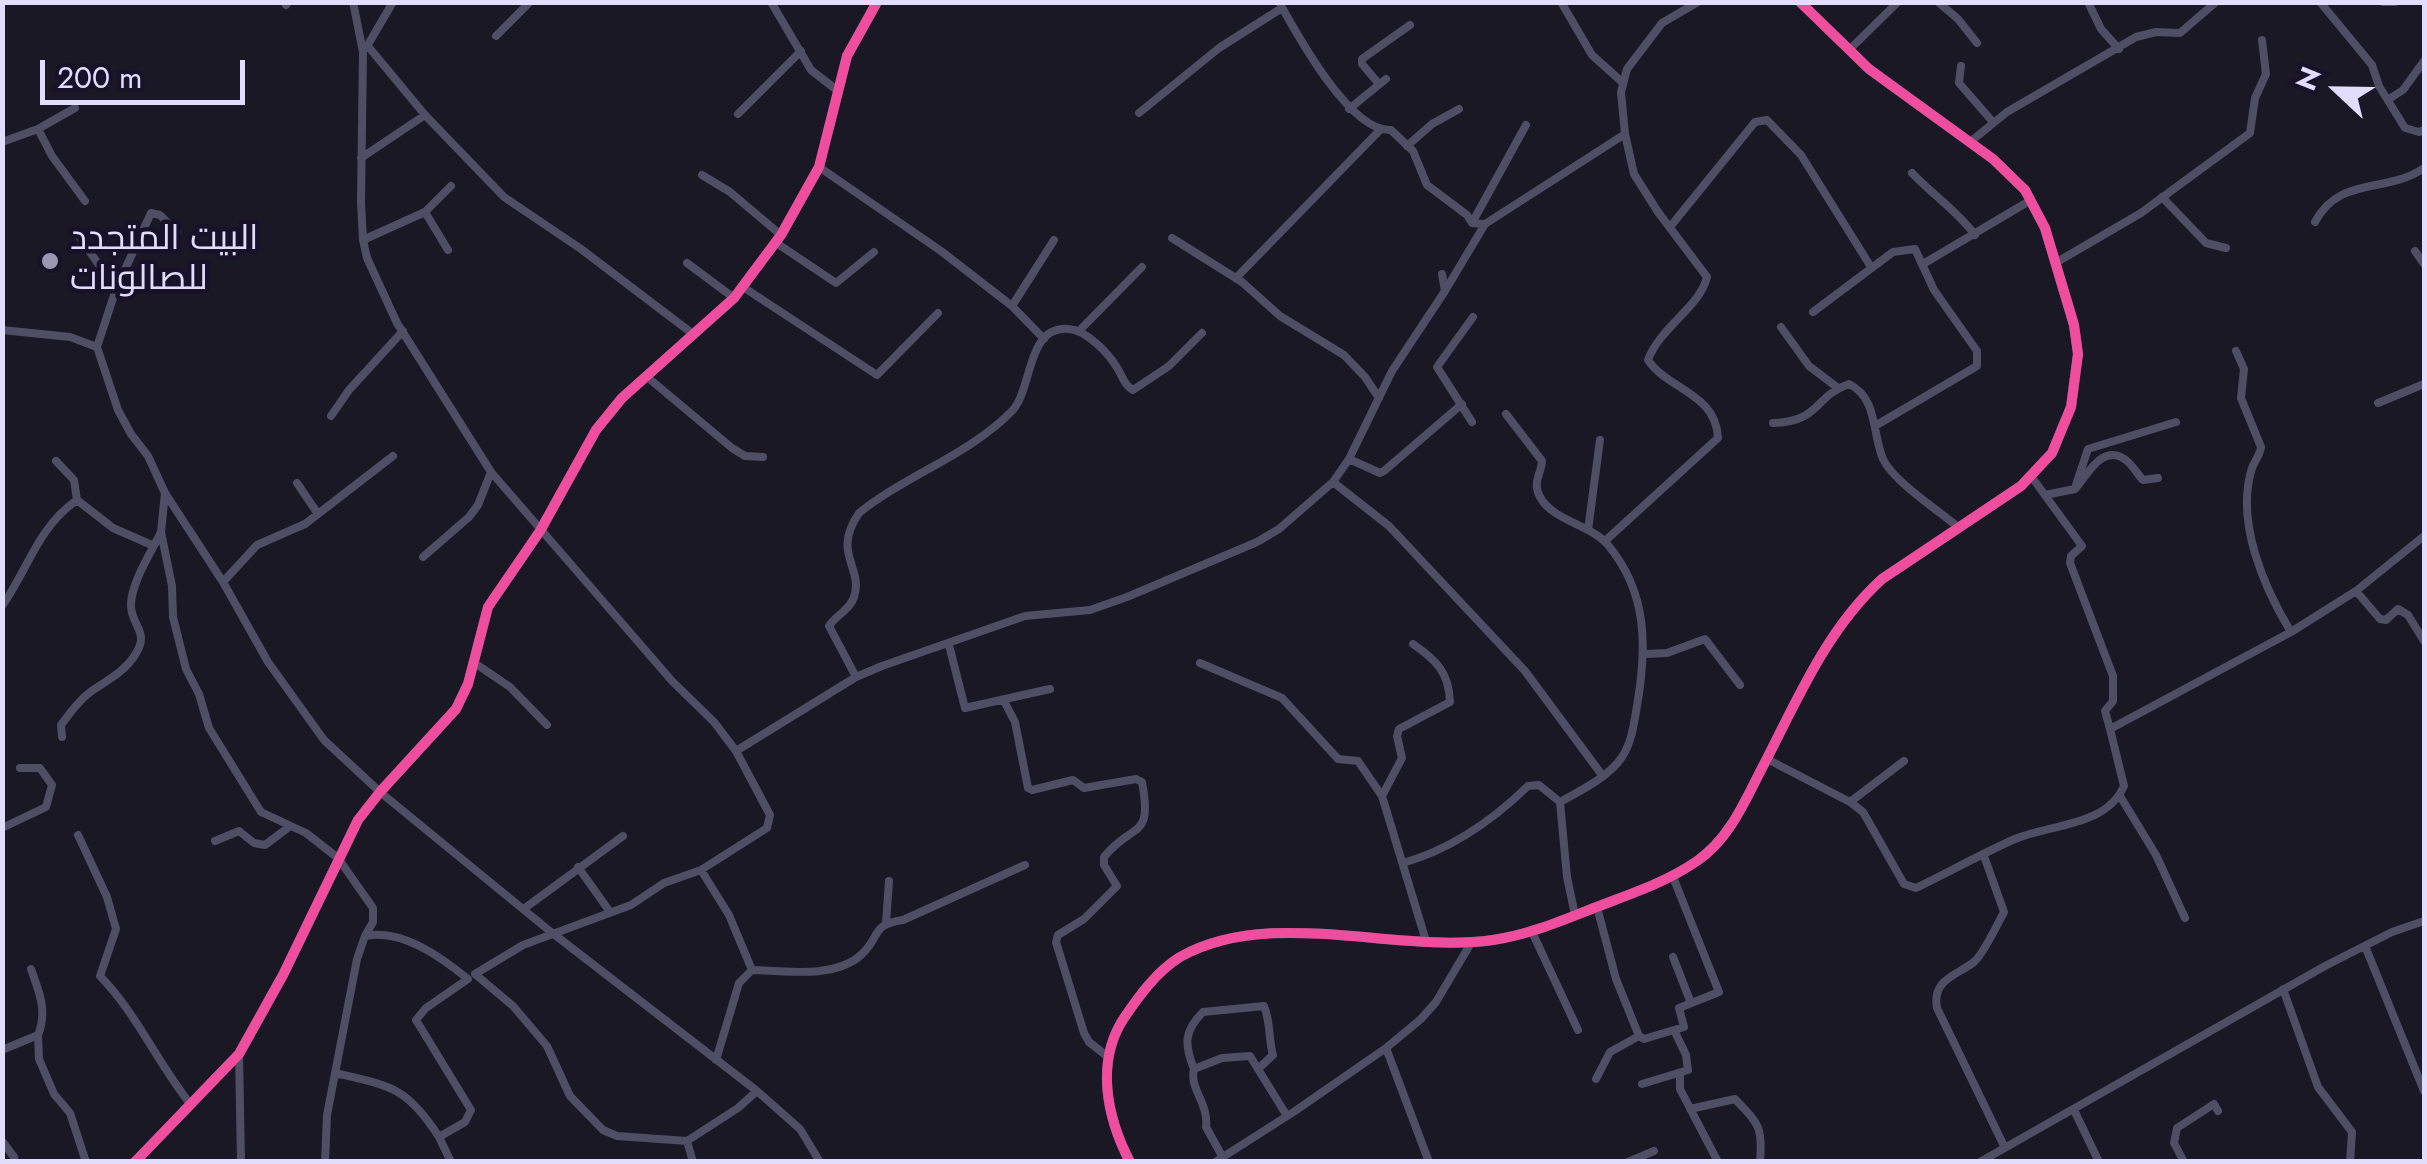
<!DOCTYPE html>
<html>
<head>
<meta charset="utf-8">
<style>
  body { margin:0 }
  #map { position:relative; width:2427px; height:1164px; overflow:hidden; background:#1a1824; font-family:Jost,sans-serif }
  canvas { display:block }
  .frame { position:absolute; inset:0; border:5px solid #e2dcfd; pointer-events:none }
  .north { position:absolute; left:2287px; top:40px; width:100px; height:100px; -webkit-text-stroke:8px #17122a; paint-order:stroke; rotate:292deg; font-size:28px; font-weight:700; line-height:40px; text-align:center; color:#e2dcfd }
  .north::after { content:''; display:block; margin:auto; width:35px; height:45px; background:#e2dcfd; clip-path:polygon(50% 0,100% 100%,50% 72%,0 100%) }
  .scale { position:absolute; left:40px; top:60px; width:205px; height:45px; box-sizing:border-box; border:5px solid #e2dcfd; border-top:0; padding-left:12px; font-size:30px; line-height:35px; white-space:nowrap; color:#e2dcfd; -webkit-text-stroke:8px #17122a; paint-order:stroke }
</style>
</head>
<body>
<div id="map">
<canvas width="2427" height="1164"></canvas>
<div class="frame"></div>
<div class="north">N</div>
<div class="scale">200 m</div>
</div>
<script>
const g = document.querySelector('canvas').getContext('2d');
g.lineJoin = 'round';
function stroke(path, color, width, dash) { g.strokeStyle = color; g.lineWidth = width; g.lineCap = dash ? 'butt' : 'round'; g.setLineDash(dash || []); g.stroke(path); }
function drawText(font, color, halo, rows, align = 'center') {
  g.font = font + ' Jost,Cairo,sans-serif'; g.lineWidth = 9; g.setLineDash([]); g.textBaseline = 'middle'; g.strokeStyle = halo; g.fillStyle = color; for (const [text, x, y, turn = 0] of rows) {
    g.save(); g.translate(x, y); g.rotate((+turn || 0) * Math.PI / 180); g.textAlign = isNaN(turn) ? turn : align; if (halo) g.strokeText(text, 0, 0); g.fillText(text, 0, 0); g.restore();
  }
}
stroke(new Path2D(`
  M353 2 363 52 361 202 363 240 367 258 397 323 491 472 672 681 714 722 736 751 770 815 767 828 701 870 729 915 752 970 739 983 716 1060
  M771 2 811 70 838 91
  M1279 2C1298 36 1350 132 1391 130L1413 151 1427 185 1467 215 1472 223 1485 224 1625 134
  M1561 2 1592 55 1622 82
  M1938 2 1958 19 1977 43
  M2088 2 2101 29 2119 49
  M2320 2 2372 65 2379 86 2405 128 2419 132 2424 130
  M2383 2H2395
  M286 5 288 2
  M496 36 530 2
  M367 45 425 115 504 197 581 249 693 334
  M366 48 393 2
  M1849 50 1898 2
  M1961 66 1959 83 1992 121
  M1379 84 1362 64V59L1410 25
  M2389 99 2403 90 2424 61
  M1349 109 1386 79
  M1139 113 1219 48 1282 8
  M738 114 801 51
  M38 129 52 156 85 201
  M2 142 38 129 75 108
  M1970 142 2007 112 2136 37 2156 32 2180 33 2216 2
  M1407 146 1432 124 1459 109
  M361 158 425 115
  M819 167 941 251 1012 306
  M1912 173C1933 195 1957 211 1975 235
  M702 175 730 192 781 235
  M2162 197 2206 243 2226 248
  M425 212 448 250
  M2315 222C2340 175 2387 194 2424 168
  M1472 223 1526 125
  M1670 227 1755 122 1767 120 1801 155 1871 267
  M80 238 116 289
  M1172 238 1242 282 1280 316 1344 355 1365 377 1379 398
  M363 240 425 212 451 186
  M775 242 836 283 874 252
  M2415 251 2424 264
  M2057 262 2141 213 2250 133 2255 98 2266 74 2262 40
  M687 263 734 298
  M1923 264 2031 200
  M1236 278 1379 131
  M743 287 877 375 938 313
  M1445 291 1485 224
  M1813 312 1893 252 1915 249 1934 290 1977 351V366L1875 426
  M1781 327 1809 366 1838 388
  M2 330 70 337 97 347 118 410 131 434 148 456 165 493 223 582 268 662 324 740 380 792 551 932 757 1091 800 1129 820 1162
  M1079 331 1142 267
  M1044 339 1012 306 1054 240
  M97 347 116 289 151 213 160 215 177 232
  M2236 351 2244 369 2241 398 2261 447C2260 455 2255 460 2252 468 2235 521 2264 588 2291 632
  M646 376 732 448 745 456 763 457
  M2378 403 2424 384
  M1506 414 1542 461C1541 475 1532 482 1540 497 1553 521 1590 524 1608 545 1648 593 1647 648 1637 706 1634 723 1632 742 1622 757 1610 776 1580 791 1560 802L1567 877 1575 915
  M331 416 349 390 403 331
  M1472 422 1437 367 1473 317
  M1773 423C1820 422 1814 396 1849 384 1878 398 1872 434 1883 459 1893 481 1938 510 1958 527
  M1349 459 1380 473 1384 471 1462 404
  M56 461 74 480 77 500 113 528 154 546
  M2031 476 2082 546 2071 556 2070 563 2113 676V701L2105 711 2110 729
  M1333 482 1389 526 1525 671 1602 775
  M297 483 318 514
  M2076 485 2088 449 2176 422
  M165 493 161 532 172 586 173 617 186 669 199 694 209 728 261 812 306 833 338 858 373 908V922L365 936C401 928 441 957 468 979L426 1008 416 1020 471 1110 465 1122 439 1137 451 1162
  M2045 495 2075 489C2087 476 2103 441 2127 461 2133 466 2138 475 2143 480L2158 478
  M1588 530 1600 440
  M1605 541 1718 438C1716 393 1668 390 1648 360 1660 327 1700 307 1707 277L1658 212 1634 174 1625 134 1621 92 1627 69 1662 23 1698 2
  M423 557 469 517 478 505 491 472
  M223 582 257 545 305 524 393 456
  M2356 591 2380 619 2386 620 2398 609 2408 615 2424 641
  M2 606C29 568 37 528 77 500
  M1413 644C1436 660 1449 672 1450 702L1399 729 1397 736 1402 758 1382 796 1426 941
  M949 645 965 708 1050 689
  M1645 654 1667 653 1705 639 1740 685
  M473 662 510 687 547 725
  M1200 663 1282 698 1338 759 1358 761 1382 796
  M856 677 829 626C836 615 850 610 854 597 864 567 831 554 859 513 906 475 969 455 1012 411 1033 389 1026 325 1069 329 1086 330 1108 353 1116 366 1123 376 1123 384 1133 390L1169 366 1202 333
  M1004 701 1015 722 1028 788 1032 790 1073 780 1084 788 1136 779 1142 782C1153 841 1133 821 1104 857V865L1117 886 1084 919 1058 935 1056 942 1084 1033 1089 1042 1108 1057
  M62 737 61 725C70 713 80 699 93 690 108 680 124 672 135 655 151 631 130 626 131 604 132 581 151 553 161 532
  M736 751 856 677 882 666 1025 616 1090 610 1127 597 1257 542 1279 529 1333 482 1349 459 1392 371 1445 291 1442 274
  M1767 759 1850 802 1863 812 1904 884 1916 888C1949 872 1981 854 2015 839 2050 824 2106 827 2124 786L2110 729 2291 632 2356 591 2424 536
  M2120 796 2156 855 2185 918
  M1850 802 1904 761
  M2 828 46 807 52 785 40 768H20
  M78 835 107 897 116 929 100 976C137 1014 158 1064 191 1105
  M215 841 239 831 254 843 265 845 289 827
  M1984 856 2004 912C1998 923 1983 955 1974 962 1956 976 1932 979 1937 1008L2005 1148
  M1403 863C1452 849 1492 821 1528 786L1539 785 1560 802
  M578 867 610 912
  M1597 907 1616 979 1639 1036 1644 1039 1674 1030
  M525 908 623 836
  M886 923 889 881
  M1532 932 1578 1030
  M2365 946 2424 1091
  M1673 957 1691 1003
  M752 970C786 971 836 979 862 954 882 935 870 925 903 920L1025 865
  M475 974 513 1006 547 1046 570 1096 603 1130 617 1136 687 1141 738 1108 757 1091
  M475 974 523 945 631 905 664 883 701 870
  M2283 989 2318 1087 2352 1132 2350 1162
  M38 1035 39 1059 54 1094 70 1113 86 1162
  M1386 1048 1429 1162
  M2 1050 38 1035C48 1011 39 992 31 969
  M239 1054 241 1162
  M1194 1069C1184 1044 1184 1031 1203 1012L1264 1006C1271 1023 1268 1038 1273 1055L1259 1068
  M335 1073C391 1086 407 1087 439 1137
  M1680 1075V1089L1718 1162
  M1596 1079 1610 1052 1639 1036
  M1642 1084 1688 1070 1686 1055 1674 1030 1684 1027 1679 1008 1719 992 1673 877
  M1690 1109 1735 1099C1759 1124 1763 1127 1760 1162
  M2074 1110 2099 1162
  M2 1141 14 1157
  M687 1141 693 1162
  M1222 1156 1206 1127C1209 1103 1189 1089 1194 1069L1222 1058 1250 1056 1287 1116
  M325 1162 327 1115 357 959 365 936
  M1215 1162 1295 1111 1386 1048 1421 1019 1436 1002 1471 943
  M1628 1162 1654 1151
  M1980 1162 2325 966 2392 932 2424 921
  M2184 1162 2174 1143 2177 1128 2214 1104 2218 1111`), '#4f4e64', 8);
stroke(new Path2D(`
  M135 1162 239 1054 283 975 358 820 380 792 456 709 468 684 488 607 540 531 596 430 622 398 734 298 781 235 819 167 847 56 877 2
  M1130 1162C1107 1118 1095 1062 1124 1018 1139 996 1157 971 1180 957 1271 906 1394 954 1493 940 1528 935 1561 921 1594 908 1630 894 1665 883 1697 861 1729 839 1744 803 1761 770 1796 703 1825 631 1882 579L2021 486 2052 453 2071 407 2078 354 2074 325 2045 228 2025 190 1993 159 1869 69 1800 2`), '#53516a', 10);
stroke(new Path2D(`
  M135 1162 239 1054 283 975 358 820 380 792 456 709 468 684 488 607 540 531 596 430 622 398 734 298 781 235 819 167 847 56 877 2
  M1130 1162C1107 1118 1095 1062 1124 1018 1139 996 1157 971 1180 957 1271 906 1394 954 1493 940 1528 935 1561 921 1594 908 1630 894 1665 883 1697 861 1729 839 1744 803 1761 770 1796 703 1825 631 1882 579L2021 486 2052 453 2071 407 2078 354 2074 325 2045 228 2025 190 1993 159 1869 69 1800 2`), '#ef4d9e', 10);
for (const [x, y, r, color] of [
  [50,261,10,"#9c97b1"]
]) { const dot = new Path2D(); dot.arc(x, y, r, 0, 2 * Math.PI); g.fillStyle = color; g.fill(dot); stroke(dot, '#17122a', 4); }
drawText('35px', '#e2dcfd', '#17122a', [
  ["البيت المتجدد",70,241],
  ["للصالونات",70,281]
], 'left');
</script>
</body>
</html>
